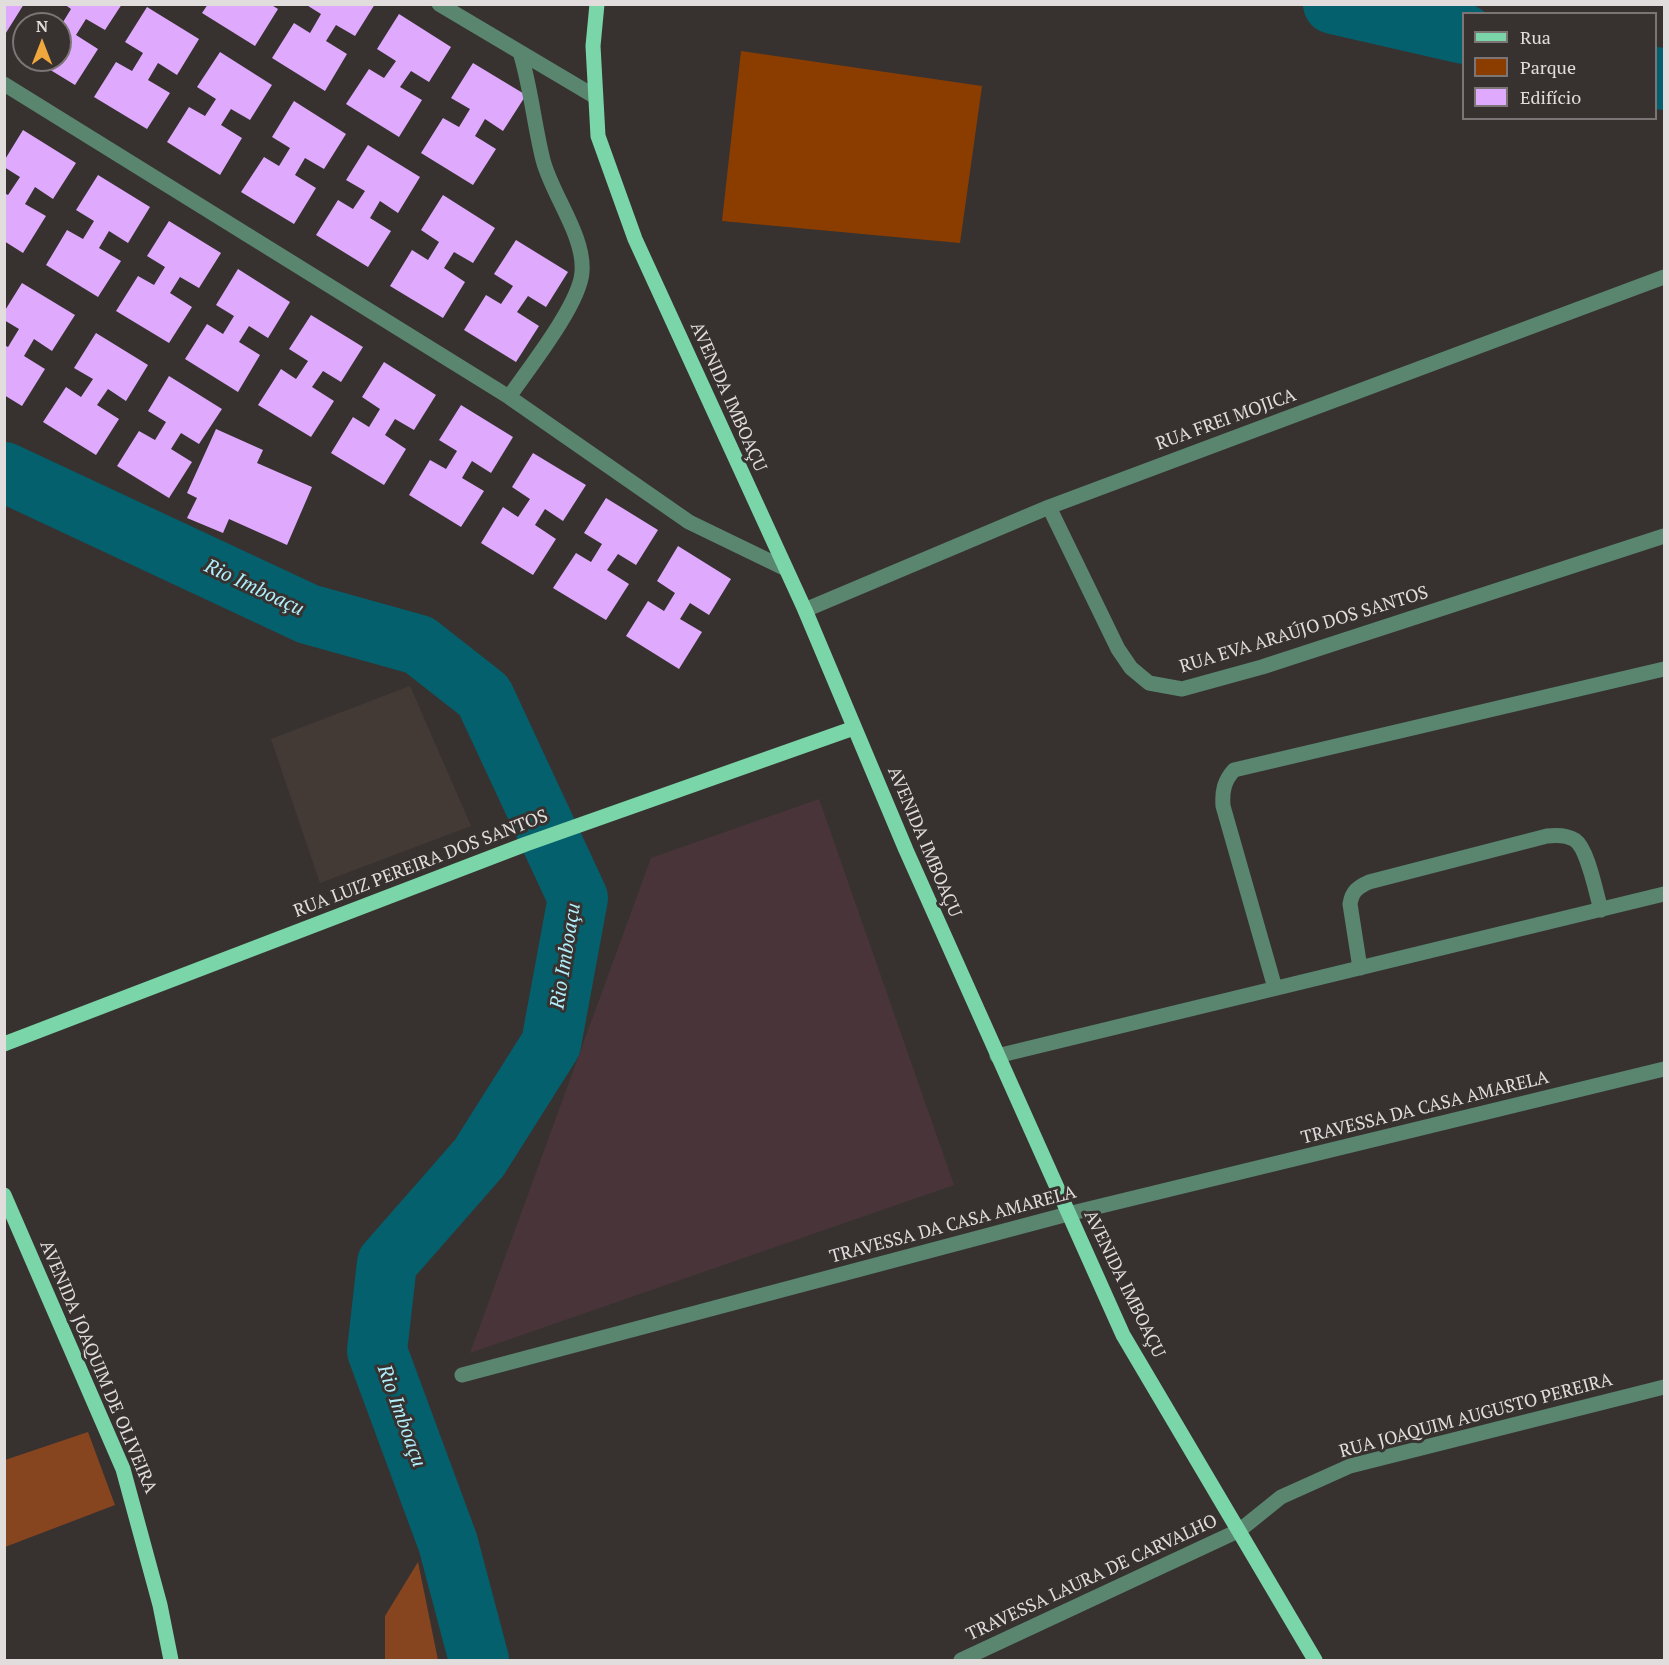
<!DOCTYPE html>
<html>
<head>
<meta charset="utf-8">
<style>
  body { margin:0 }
  #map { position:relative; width:1669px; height:1665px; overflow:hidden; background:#373230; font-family:"PT Serif",serif }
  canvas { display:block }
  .frame { position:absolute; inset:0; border:6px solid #e0dddc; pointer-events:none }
  .legend { position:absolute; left:1462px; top:12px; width:195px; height:108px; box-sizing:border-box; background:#373230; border:2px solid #7b7675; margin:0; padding:8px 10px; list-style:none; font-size:18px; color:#e0dddc }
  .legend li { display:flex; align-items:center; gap:12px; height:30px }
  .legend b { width:30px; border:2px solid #7b7675 }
  .north { position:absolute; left:12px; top:12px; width:60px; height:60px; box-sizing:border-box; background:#373230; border:2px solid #7b7675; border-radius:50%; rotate:0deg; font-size:16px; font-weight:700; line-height:24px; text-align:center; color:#e0dddc }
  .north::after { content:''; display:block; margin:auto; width:21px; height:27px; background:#efa73e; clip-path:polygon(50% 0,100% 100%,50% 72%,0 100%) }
</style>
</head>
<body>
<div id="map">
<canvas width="1669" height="1665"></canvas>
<div class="frame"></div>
<ul class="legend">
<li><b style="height:8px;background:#7ad5a9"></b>Rua</li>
<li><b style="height:16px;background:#8b3d00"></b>Parque</li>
<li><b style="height:16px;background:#dfa9fe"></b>Edifício</li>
</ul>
<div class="north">N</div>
</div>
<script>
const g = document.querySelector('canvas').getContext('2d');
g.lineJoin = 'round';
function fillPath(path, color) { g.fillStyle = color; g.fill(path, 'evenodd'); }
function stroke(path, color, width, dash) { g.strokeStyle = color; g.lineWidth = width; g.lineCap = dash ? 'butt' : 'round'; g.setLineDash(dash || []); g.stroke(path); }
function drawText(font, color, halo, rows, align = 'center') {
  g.font = font + ' "PT Serif",serif'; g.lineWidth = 6; g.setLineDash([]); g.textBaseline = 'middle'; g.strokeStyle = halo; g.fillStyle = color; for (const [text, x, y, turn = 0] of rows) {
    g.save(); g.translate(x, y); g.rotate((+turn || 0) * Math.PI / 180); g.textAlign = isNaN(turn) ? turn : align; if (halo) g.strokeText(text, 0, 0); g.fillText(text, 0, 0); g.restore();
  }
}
fillPath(new Path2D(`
  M410 686 471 826 320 883 271 739Z`), '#443a35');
fillPath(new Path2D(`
  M819 799 954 1185 470 1353 651 858Z`), '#493539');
fillPath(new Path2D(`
  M741 51 982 86 960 243 722 221Z`), '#8b3d00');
fillPath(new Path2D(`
  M88 1432 115 1505 5 1547V1460Z
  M418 1562 438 1660H385V1616Z`), '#87451f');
stroke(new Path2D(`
  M1333 4 1464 34
  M1656 77 1664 80
  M4 472 308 614 419 645 484 696 578 898 551 1044 479 1158 387 1263 377 1351 448 1543 479 1660`), '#04606d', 60);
fillPath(new Path2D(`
  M4 4H24L4 36Z
  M64 4H122L105 30 86 19 76 35 98 49 75 85 34 60H60V27L71 9Z
  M208 4H270L278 9 255 46 202 13Z
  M305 4H375L355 36 336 25 326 41 347 54 325 91 272 58 294 23 310 33 321 14Z
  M147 7 199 39 177 75 158 63 148 80 170 93 147 129 94 97 116 62 132 71 143 53 125 42Z
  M399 14 451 47 429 82 411 71 400 87 422 100 399 137 346 104 369 69 384 78 396 61 377 49Z
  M220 52 272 85 250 120 231 109 221 125 242 138 220 175 167 142 189 107 205 116 216 99 197 87Z
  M473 63 526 95 503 131 485 119 475 136 496 149 473 185 421 153 443 118 459 127 470 109 451 98Z
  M294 101 346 134 324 169 305 158 295 175 316 188 294 224 241 192 264 157 279 166 290 148 272 137Z
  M23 130 76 163 53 199 35 187 25 204 46 216 23 253 4 241V193L8 195 20 177 4 167V161Z
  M368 145 420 177 398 213 380 201 370 218 391 231 368 267 316 235 338 200 353 209 365 191 346 180Z
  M98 175 150 207 128 243 109 231 99 248 121 261 98 297 46 265 67 230 83 239 94 221 76 210Z
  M443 195 495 228 473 263 454 252 444 268 465 282 443 318 390 286 412 250 428 260 439 242 421 230Z
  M169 221 221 253 199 288 180 277 170 293 192 307 169 343 116 311 138 276 154 285 165 267 147 256Z
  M516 240 568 272 546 307 528 296 517 312 539 326 516 362 464 330 486 295 501 304 513 286 494 274Z
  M238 269 290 302 268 338 249 326 239 342 260 355 238 392 185 359 207 324 223 334 234 316 216 305Z
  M22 283 75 315 52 351 34 339 24 356 45 369 22 406 4 395V345L8 347 19 329 4 320V312Z
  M311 315 363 347 341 382 323 371 312 387 334 401 311 437 258 405 281 369 296 379 308 361 289 349Z
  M96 333 148 365 126 401 108 389 97 405 119 419 96 455 43 422 66 387 81 397 93 379 74 368Z
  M384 362 436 395 414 430 395 419 385 435 406 449 384 485 331 453 353 417 369 427 380 409 362 397Z
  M169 376 222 409 199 444 181 433 171 449 192 462 169 498 117 466 139 431 155 440 166 422 148 411Z
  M461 405 513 437 491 473 472 461 462 478 484 491 461 527 409 495 430 460 446 469 457 451 439 440Z
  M216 429 263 450 257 463 312 487 287 545 229 519 223 533 187 518 197 498 187 493Z
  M533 453 586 485 563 521 545 509 535 525 556 539 533 575 481 543 503 507 518 517 530 499 512 487Z
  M606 498 658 530 636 565 618 554 607 570 629 584 606 620 553 588 576 553 591 562 602 544 584 533Z
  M678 546 731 579 709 615 690 603 680 619 702 632 679 669 626 636 648 601 664 611 675 593 657 581Z`), '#dfa9fe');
stroke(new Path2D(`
  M439 4 594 96
  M4 84 509 397 689 522 784 568
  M509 397C529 368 580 304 582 272 585 236 552 195 543 160 534 124 531 88 520 52
  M1049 507 1118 649 1131 668 1149 683 1182 689 1262 667 1664 536
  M805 610 1049 507 1664 277
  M1360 968 1350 904C1352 891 1358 887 1369 882L1547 836C1556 835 1567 835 1575 840 1588 849 1596 893 1601 910
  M1275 988 1223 806C1222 791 1224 781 1234 770L1664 669
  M997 1056 1664 894
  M462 1375 1068 1214 1664 1069
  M961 1660 1240 1530 1281 1497 1350 1466 1664 1387`), '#5a856f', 15);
stroke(new Path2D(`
  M597 4 593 46 598 136 635 239 805 610 906 850 1123 1335 1315 1660
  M4 1044 526 844 854 728
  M4 1195 123 1469 160 1605 171 1660`), '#7ad5a9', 15);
drawText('18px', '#e0dddc', '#373230', [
  ["AVENIDA IMBOAÇU",728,397,66],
  ["RUA FREI MOJICA",1226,420,-20],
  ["RUA EVA ARAÚJO DOS SANTOS",1304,630,-17],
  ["AVENIDA IMBOAÇU",924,842,67],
  ["RUA LUIZ PEREIRA DOS SANTOS",421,864,-21],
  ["TRAVESSA DA CASA AMARELA",1425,1108,-14],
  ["TRAVESSA DA CASA AMARELA",953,1225,-15],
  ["AVENIDA IMBOAÇU",1124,1284,64],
  ["AVENIDA JOAQUIM DE OLIVEIRA",98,1367,67],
  ["RUA JOAQUIM AUGUSTO PEREIRA",1476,1416,-15],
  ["TRAVESSA LAURA DE CARVALHO",1092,1578,-25]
]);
drawText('italic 20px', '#b2effb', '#373230', [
  ["Rio Imboaçu",254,588,25],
  ["Rio Imboaçu",566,956,-81],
  ["Rio Imboaçu",401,1416,70]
]);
</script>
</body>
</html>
